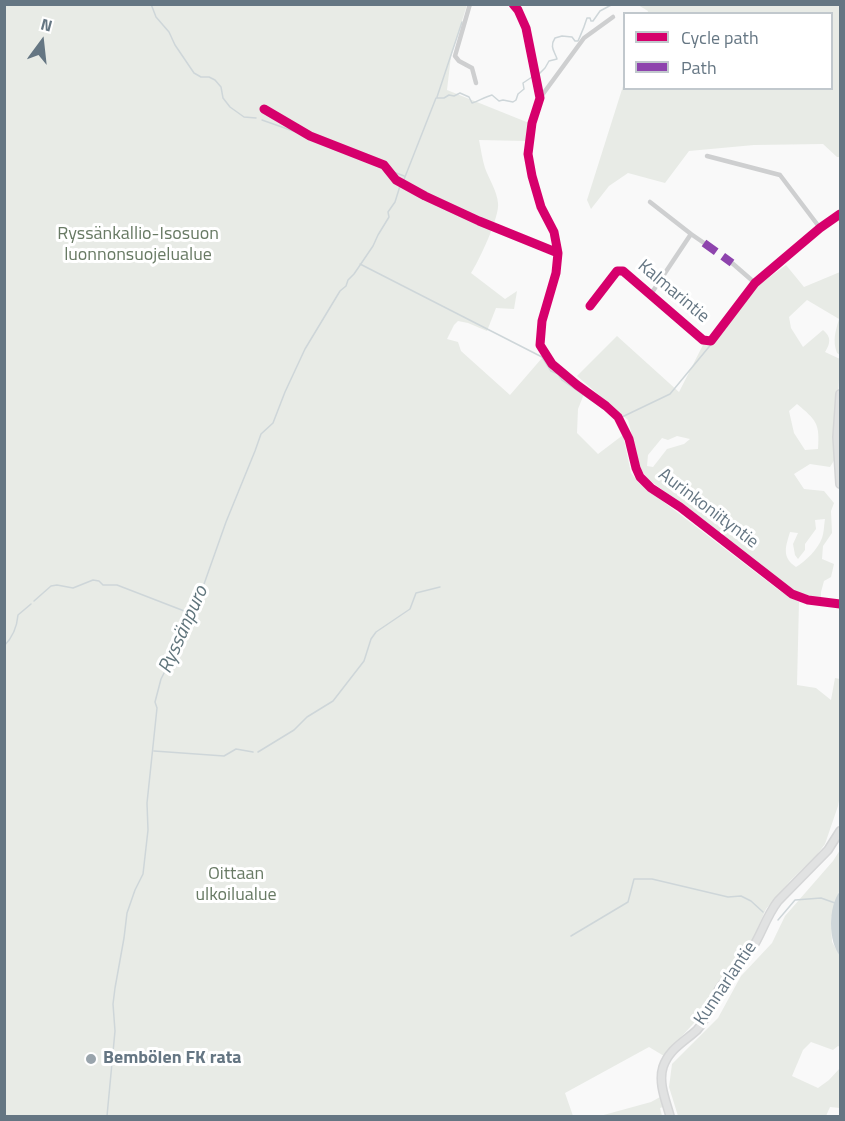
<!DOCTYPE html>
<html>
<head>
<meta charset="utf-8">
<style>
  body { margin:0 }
  #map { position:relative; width:845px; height:1121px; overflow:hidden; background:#f9f9f9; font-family:"Titillium Web",sans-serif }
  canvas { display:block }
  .frame { position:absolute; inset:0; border:6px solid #657683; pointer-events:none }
  .legend { position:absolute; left:623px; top:12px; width:210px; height:78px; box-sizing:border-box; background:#fff; border:2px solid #c1c8cd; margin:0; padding:8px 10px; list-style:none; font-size:18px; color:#657683 }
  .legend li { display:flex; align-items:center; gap:12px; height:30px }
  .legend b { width:30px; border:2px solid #c1c8cd }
  .north { position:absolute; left:12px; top:12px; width:60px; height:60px; -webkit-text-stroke:4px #fff; paint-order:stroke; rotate:15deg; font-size:16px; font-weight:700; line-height:24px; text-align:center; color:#657683 }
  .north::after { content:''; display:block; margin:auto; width:21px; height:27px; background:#657683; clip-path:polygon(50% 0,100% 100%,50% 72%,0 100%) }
</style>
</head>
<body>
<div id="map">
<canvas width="845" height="1121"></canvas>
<div class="frame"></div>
<ul class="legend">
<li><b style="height:8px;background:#d6006c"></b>Cycle path</li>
<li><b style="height:8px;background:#8e44ad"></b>Path</li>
</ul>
<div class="north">N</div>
</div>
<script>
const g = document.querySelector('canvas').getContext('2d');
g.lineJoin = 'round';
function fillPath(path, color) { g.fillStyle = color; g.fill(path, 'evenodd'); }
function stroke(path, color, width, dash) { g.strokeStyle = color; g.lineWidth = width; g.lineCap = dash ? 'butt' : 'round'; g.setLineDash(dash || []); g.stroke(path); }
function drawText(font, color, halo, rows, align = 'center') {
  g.font = font + ' "Titillium Web",sans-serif'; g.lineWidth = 6; g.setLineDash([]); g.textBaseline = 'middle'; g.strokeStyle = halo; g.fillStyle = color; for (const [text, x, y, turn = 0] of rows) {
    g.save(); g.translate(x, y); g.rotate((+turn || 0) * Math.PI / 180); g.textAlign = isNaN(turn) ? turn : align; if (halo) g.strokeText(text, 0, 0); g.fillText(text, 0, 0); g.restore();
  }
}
fillPath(new Path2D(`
  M5 5H467L451 56 447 90 529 123 526 141 479 140C481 149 482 159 485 168 489 179 497 191 498 203 500 216 479 261 471 273L505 299 517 291 514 309 496 308 487 331 468 323 458 321 454 325 447 339 458 342 461 351 510 395 542 358 584 394 578 409 577 433 598 454 623 435 631 473 639 483 780 591 799 602 797 685 816 688 831 700 835 678 840 679V795L838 806 825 844 816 856 791 880 766 909 749 948 718 985 703 1013 664 1056 649 1047 565 1093 573 1116H5Z
  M638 5H840V157H837L823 144 754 145 689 151 665 183 628 173 609 186 591 209 587 200 624 83V88H832V14H647L648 11Z
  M786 265 804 287 840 272V355L837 353C832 340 836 330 839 319L807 300 789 317 791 328 803 347 823 330C832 337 830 344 825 352L840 359 835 459 830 467 810 464 794 474 804 489 824 491 834 503 831 511 832 533 823 546 822 559 834 564 831 577 824 581 821 592V599L795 592 648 479 641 470 628 420 577 376 617 336 679 392 704 343 714 341 752 290ZM797 404C816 420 820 423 818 449L805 450 794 433 789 411ZM677 436 690 439 684 444 667 449 653 467 647 466 648 455 662 438 668 440ZM825 519C824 525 824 533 822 538 818 549 806 561 796 567 781 557 786 546 790 532L798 533 793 544 795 555 798 559 805 550V544L816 529 815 520Z
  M840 850V891L839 892 831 919 832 942 840 956V1047L838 1046 833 1050 811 1042 803 1050 792 1076 818 1088 829 1080 840 1068V1108L830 1107 826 1116H678L669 1087 672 1064 718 1018 741 976 772 943 785 916 833 861Z
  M662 1096 663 1107 660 1108 662 1116H600L651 1102Z`), '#e8ebe6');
fillPath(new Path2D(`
  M840 891V956C828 941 828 907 840 891Z`), '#ced6d9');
stroke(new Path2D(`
  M151 4 156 17 169 32 175 45 194 73 201 77H209L215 80 221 87 223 98 230 107 244 117 256 118
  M538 75 545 68 549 61 557 59C555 52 549 47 555 38L562 36 572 37 575 41H578C582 32 584 28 587 18H590L591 21H593L600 11 613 4
  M437 97 462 22
  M262 120 296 132
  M333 149 346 153 385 169
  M391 171 404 176
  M403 182 436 98H444L449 95 454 96 460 93 469 97 472 103C478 101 485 97 492 95L499 101 503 100 513 102 516 100 518 94 524 89 523 83 532 77
  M360 264 542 357 551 371 558 374 562 380 611 414
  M727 324 752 292
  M622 417 670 394 713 342
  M34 601 51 586 57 585 73 588 93 580 99 581 103 585H117L192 614
  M4 646C13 637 17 627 18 615L31 604
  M154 751 224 756 236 749 253 752
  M258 752 294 730 307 717 333 701 364 661 371 639 376 632 410 609 416 593 440 587
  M778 920 795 900 821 898 835 903
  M571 936 628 902 634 879H652L728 897 741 896 751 901 763 912
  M107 1116 115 1031 113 1004 115 988 124 938 127 913 135 890 143 874 148 830 147 803 157 708 155 702 161 679 192 618 226 522 255 451 261 434 273 423 285 392 305 349 340 291 346 286 348 280 354 274 373 246 378 235 389 217 388 212 395 202 400 186`), '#ced6d9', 1.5);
const secondary = new Path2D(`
  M840 394 837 437 840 484
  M670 1116C666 1101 658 1083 663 1067 669 1049 684 1042 697 1030 708 1018 711 1003 719 989 728 975 742 965 751 950 762 934 765 918 778 901L828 850 840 831`);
stroke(secondary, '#d5d6d7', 10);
stroke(new Path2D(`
  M470 4 455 56 459 61 472 68 476 83
  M513 4 518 10 526 28 540 98 532 123 528 154 532 176 541 207 554 232 558 253 556 273 542 321 540 345 552 364 577 385 606 406 618 417 629 439 636 468 640 477 651 488 680 507 792 594 808 600 840 604
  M540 98 584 38 613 17
  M264 109 310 136 384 165 396 180 425 196 479 221 558 253
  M707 156 780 175 820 228
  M650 202 691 234 651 294
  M691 234 704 243
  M732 263 755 283
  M590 306 617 271H623L703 340 711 341 755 283 820 228 840 214`), '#cecfd0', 4.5);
stroke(secondary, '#e1e2e2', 7);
stroke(new Path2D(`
  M704 243 732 263`), '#8e44ad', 8, [15, 8]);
stroke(new Path2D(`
  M513 4 518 10 526 28 540 98 532 123 528 154 532 176 541 207 554 232 558 253 556 273 542 321 540 345 552 364 577 385 606 406 618 417 629 439 636 468 640 477 651 488 680 507 792 594 808 600 840 604
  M264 109 310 136 384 165 396 180 425 196 479 221 558 253
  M590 306 617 271H623L703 340 711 341 755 283 820 228 840 214`), '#d6006c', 9);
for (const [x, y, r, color] of [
  [91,1059,6,"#99a4ac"]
]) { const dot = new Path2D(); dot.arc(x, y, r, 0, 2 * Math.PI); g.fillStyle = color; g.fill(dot); stroke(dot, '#fff', 2); }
drawText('18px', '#687a64', '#fff', [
  ["Ryssänkallio-Isosuon",138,235],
  ["luonnonsuojelualue",138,256],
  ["Oittaan",236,875],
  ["ulkoilualue",236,896]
]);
drawText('18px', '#657683', '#fff', [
  ["Kalmarintie",673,292,40],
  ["Aurinkoniityntie",708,509,37],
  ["Kunnarlantie",726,984,-56]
]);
drawText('bold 18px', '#657683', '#fff', [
  ["Bembölen FK rata",103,1059]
], 'left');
drawText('italic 20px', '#60757c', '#fff', [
  ["Ryssänpuro",184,630,-66]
]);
</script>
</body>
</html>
